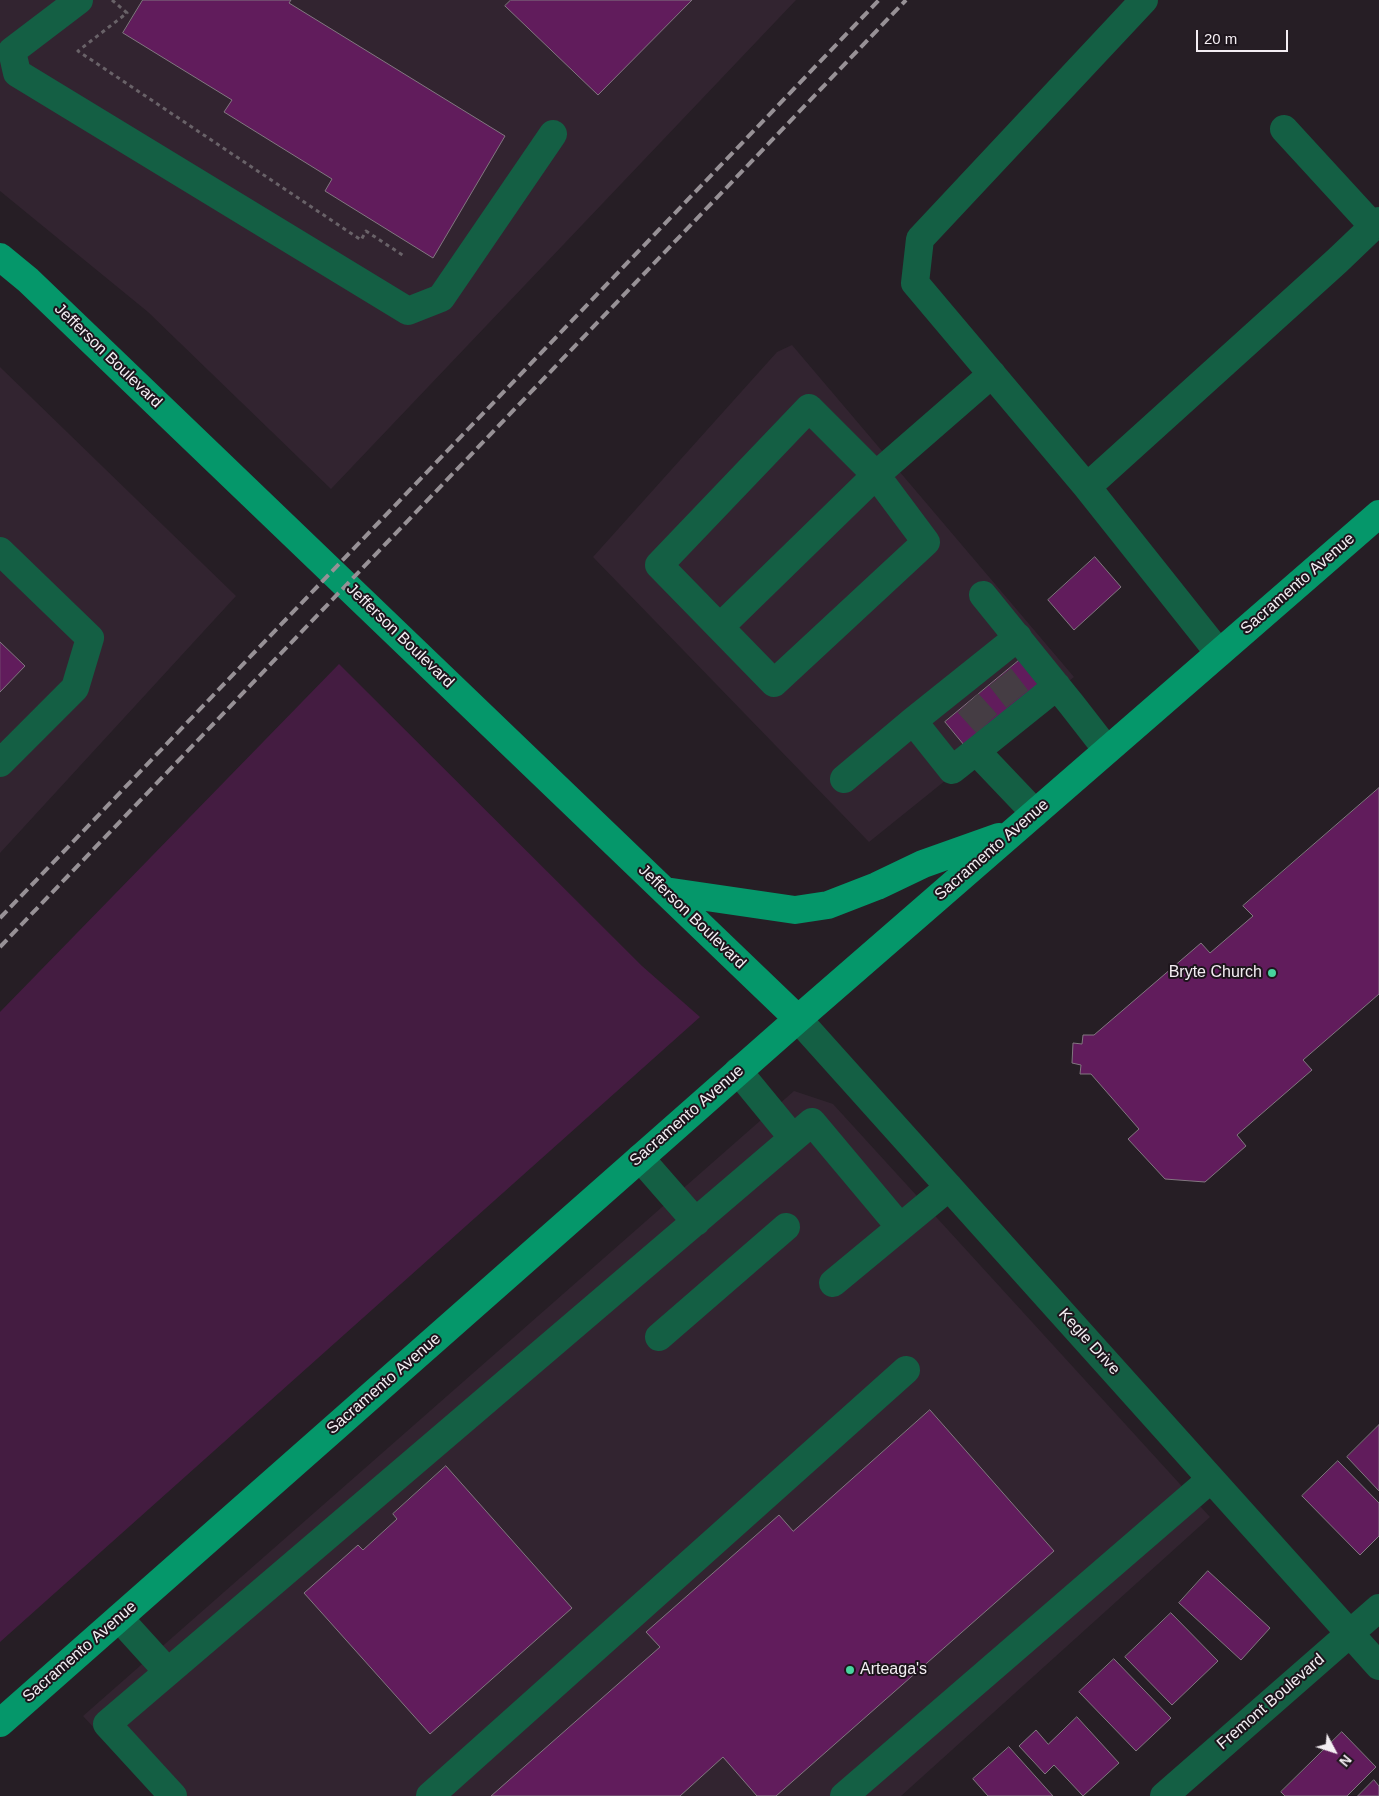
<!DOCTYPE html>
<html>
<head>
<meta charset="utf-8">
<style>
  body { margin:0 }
  #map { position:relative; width:1379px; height:1796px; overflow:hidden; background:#261e25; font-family:Arial,sans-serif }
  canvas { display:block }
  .north { position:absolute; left:1309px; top:1726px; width:50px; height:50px; -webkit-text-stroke:4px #1d151c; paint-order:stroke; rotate:130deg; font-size:14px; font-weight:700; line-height:20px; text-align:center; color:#f4eef3 }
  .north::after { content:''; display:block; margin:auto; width:18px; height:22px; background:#f4eef3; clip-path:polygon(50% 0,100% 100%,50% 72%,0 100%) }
  .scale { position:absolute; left:1196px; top:30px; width:92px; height:22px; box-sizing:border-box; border:2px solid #f4eef3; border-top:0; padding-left:6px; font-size:15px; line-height:18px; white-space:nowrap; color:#f4eef3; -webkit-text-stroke:4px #1d151c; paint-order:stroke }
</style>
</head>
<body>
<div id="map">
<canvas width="1379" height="1796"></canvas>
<div class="north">N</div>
<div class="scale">20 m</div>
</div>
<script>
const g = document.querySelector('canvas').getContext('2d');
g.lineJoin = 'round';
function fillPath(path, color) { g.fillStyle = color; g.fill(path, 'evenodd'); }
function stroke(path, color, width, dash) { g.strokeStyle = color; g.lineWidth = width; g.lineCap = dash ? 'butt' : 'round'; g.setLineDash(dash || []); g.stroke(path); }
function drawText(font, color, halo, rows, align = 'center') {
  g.font = font + ' Arial,sans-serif'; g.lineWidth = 4; g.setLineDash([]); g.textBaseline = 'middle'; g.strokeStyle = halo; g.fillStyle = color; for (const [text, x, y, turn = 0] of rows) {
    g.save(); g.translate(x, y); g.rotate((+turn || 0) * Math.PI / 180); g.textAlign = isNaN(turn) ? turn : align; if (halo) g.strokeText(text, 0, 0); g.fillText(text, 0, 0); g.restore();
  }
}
fillPath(new Path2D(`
  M0 0H796L331 489 148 312 0 191Z
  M792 345 1074 677 869 842 593 557 777 352Z
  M0 367 236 596 0 853Z
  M794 1091 833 1104 1210 1517 901 1796H157L83 1716Z`), '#322430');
fillPath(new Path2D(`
  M339 664 642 966 700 1017 0 1642V1012Z`), '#441c41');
const building = new Path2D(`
  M143 0H291L289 3 505 136 433 258 325 191 332 179 224 112 232 100 123 33Z
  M511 0H692L598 95 505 6Z
  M1095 557 1121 587 1074 630 1048 600Z
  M0 642 25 666 0 692Z
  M1022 658 1042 681 964 745 945 722Z
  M1379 788V994L1303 1060 1312 1070 1237 1135 1246 1146 1205 1182 1165 1179 1128 1139 1139 1129 1091 1074H1080L1081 1065 1072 1063 1073 1043 1082 1044 1083 1035H1094L1201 943 1210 953 1253 916 1243 906Z
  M930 1410 1054 1551 776 1796H757L723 1757 680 1796H491L660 1647 646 1632 779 1515 793 1531Z
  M1379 1425V1491L1347 1457Z
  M1338 1461 1379 1503V1536L1360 1555 1302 1496Z
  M446 1466 572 1608 430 1734 304 1593 358 1545 363 1550 397 1519 393 1514Z
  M1208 1571 1270 1628 1241 1660 1179 1603Z
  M1171 1613 1218 1661 1172 1705 1125 1657Z
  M1114 1659 1171 1718 1136 1751 1079 1692Z
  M1077 1717 1119 1763 1083 1796 1054 1765 1045 1774 1019 1746 1036 1730 1048 1744Z
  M1342 1732 1376 1767 1347 1796H1285L1281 1792Z
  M1009 1747 1053 1796H988L973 1779Z
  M1374 1780 1379 1786V1796H1358Z`);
fillPath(building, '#611c5c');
stroke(building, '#827780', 1);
stroke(new Path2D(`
  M1000 677 1018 700
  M968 703 988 725`), '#453d44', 28, [28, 14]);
stroke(new Path2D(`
  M112 0 127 13 78 51 361 240 366 231 404 256`), '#696268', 3, [4, 4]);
stroke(new Path2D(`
  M79 0 12 51 17 73 408 311 441 298 553 134
  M1144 0 920 239 915 283 1087 487 1219 653
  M1284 129 1373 226
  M1087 487 1337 261 1379 221
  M0 551 90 638 75 688 0 763
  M983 595 1072 705 1107 750
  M720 627 876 475 926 542 774 683 659 565 809 408 876 475 992 374
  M1018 637 913 721 952 770 976 751 1035 813
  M976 751 1057 686
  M844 779 913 721
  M798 1019 1379 1666
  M738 1071 793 1138
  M640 1158 696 1222
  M833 1283 949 1187
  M659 1337 786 1227
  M119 1618 168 1672
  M173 1796 107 1724 812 1122 900 1227
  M430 1796 906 1370
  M844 1796 1211 1479
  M1164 1796 1379 1608`), '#145f44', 28);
stroke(new Path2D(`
  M0 257 28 280 798 1019
  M665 891 795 910 828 905 877 886 923 864 999 837
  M0 1723 798 1019 1379 514`), '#05976a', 28);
stroke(new Path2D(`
  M0 918 879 0
  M0 947 906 0`), '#979196', 4, [10, 5]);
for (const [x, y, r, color] of [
  [1272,973,5,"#47d49e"],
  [850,1670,5,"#47d49e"]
]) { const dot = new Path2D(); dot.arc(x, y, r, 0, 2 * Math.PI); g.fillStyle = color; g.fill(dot); stroke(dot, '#1d151c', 2); }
drawText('16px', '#f4eef3', '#1d151c', [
  ["Jefferson Boulevard",108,356,44],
  ["Sacramento Avenue",1298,584,-41],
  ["Jefferson Boulevard",400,636,44],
  ["Sacramento Avenue",992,850,-41],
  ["Jefferson Boulevard",692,917,44],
  ["Sacramento Avenue",687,1116,-41],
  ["Kegle Drive",1089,1342,48],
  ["Sacramento Avenue",384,1384,-41],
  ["Sacramento Avenue",80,1652,-41],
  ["Fremont Boulevard",1271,1702,-41]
]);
drawText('16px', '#f4eef3', '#1d151c', [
  ["Bryte Church",1262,973],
  ["Arteaga's",860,1670,"left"]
], 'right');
</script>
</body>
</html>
